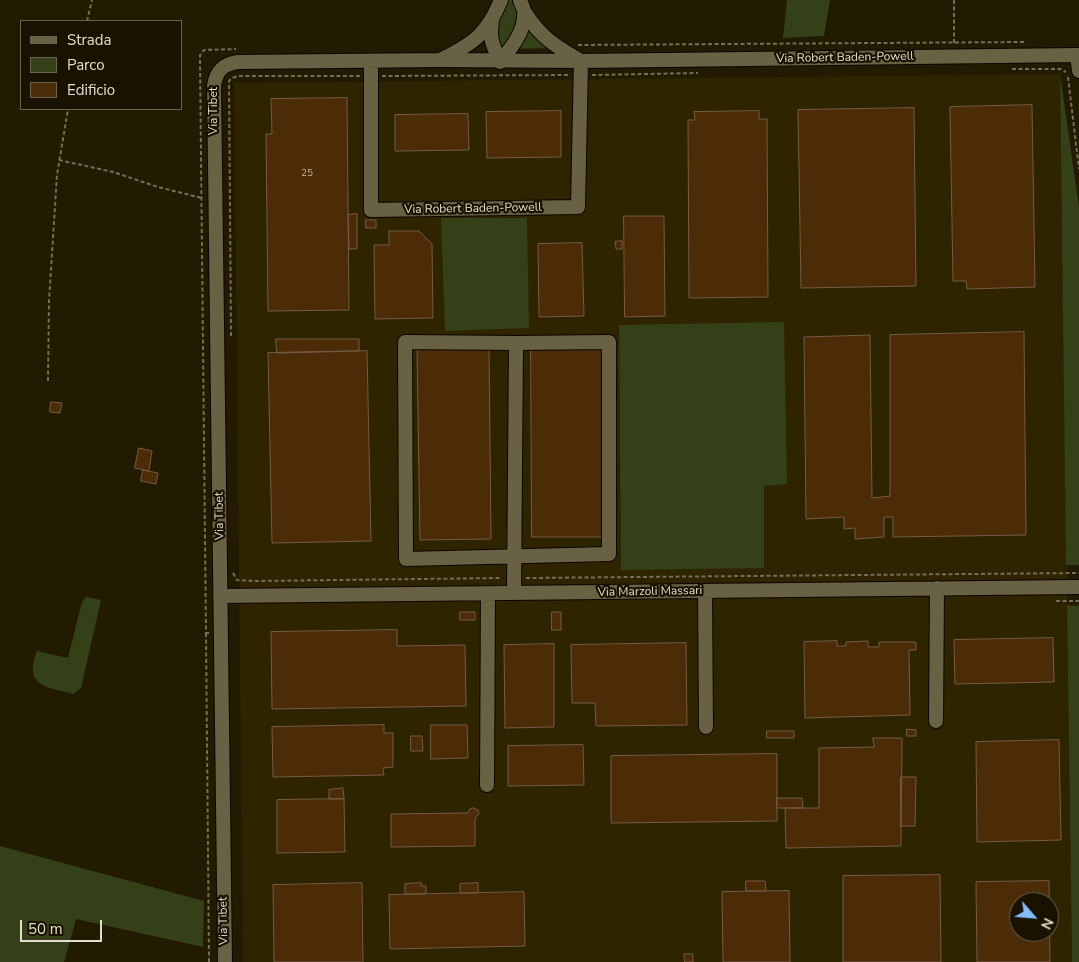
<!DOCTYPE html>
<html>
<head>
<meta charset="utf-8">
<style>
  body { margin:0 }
  #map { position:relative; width:1079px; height:962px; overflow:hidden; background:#231b01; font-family:"Nunito Sans",sans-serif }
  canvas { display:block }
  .legend { position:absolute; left:20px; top:20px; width:162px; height:90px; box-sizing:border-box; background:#191200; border:1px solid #696452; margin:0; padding:6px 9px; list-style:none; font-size:15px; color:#e2decd }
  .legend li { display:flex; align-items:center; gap:10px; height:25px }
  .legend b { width:25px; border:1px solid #696452 }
  .north { position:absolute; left:1009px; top:892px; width:50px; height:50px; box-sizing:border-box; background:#191200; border:1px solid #696452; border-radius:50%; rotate:117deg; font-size:14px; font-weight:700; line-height:20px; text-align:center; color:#e2decd }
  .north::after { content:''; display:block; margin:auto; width:18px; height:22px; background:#82bcfa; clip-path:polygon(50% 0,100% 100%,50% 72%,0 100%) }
  .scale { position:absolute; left:20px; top:920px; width:82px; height:22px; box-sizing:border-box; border:2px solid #e2decd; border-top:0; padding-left:6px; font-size:15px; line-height:18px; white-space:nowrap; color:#e2decd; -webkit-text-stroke:4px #191200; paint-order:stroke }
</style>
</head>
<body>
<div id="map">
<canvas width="1079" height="962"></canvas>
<ul class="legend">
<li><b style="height:6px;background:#696143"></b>Strada</li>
<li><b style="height:14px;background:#344017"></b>Parco</li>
<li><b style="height:14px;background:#4c2b07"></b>Edificio</li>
</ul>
<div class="north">N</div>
<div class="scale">50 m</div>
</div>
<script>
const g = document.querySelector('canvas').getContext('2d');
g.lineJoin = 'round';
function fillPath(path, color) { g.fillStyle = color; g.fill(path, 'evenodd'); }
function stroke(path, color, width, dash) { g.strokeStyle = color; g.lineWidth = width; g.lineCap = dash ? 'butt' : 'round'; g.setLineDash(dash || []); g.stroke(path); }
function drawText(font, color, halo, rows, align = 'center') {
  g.font = font + ' "Nunito Sans",sans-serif'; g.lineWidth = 4.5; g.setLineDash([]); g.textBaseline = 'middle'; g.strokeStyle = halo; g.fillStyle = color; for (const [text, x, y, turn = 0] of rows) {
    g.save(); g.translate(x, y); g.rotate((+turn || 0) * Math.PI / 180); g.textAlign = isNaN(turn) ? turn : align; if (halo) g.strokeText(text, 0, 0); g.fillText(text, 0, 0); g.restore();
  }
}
fillPath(new Path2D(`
  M1060 74 1072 962H243L234 83ZM1019 902H1049V932H1019Z`), '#2e2400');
fillPath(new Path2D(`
  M504 0H517L519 23 502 48H500L494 36Z
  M787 0H830L824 36 783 38Z
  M525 26 555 48 513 49Z
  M1060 74 1079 207V565H1066Z
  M441 218H527L529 328 445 331Z
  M784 322 787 484 764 486V568L621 570 619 325Z
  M86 597 101 600 81 688 73 694C44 686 24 687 37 651L68 658 82 602Z
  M1067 605 1079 606V962H1072Z
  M0 846 204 901 203 947 76 919 64 962H0Z`), '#344017');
const building = new Path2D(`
  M347 98 349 310 268 311 266 134H272L271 99Z
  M1032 105 1035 287 967 289 966 281H953L950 107Z
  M914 108 916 286 801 288 798 110Z
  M561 111V157L487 158 486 112Z
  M759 111V119H767L768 297 689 298 688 120H695L694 112Z
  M468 114 469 150 395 151V115Z
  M357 214V249H349L348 215Z
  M624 216H664L665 316 625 317Z
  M366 220H376V228H366Z
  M389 231H419L432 244 433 318 375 319 374 245H389Z
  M622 241V249H616L615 242Z
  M582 243 584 316 539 317 538 244Z
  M1024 332 1026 535 893 537V517H884V537L855 539V528L844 529V517L806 519 804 337 870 335 872 498 890 496V335Z
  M276 339H359V351L277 353Z
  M531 346H603L604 537H532Z
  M489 347 491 539 420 540 417 348Z
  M367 351 371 541 272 543 268 353Z
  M51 402 62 403 60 413 50 412Z
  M139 448 152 451 149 471 135 468Z
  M143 470 158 473 156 484 141 481Z
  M460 612H475V620H460Z
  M552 612H561V630H552Z
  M397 630V646L465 645 466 706 272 709 271 632Z
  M1053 638 1054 682 955 684 954 640Z
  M837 641V646H846V642L868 641V647H879V642H916V650H909L910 715 805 718 804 642Z
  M686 643 687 725 596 726 595 703H572L571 645Z
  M554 644V727L505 728 504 645Z
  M384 725V733H393V767L383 768 384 775 273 777 272 727Z
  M431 725H467L468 758 431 759Z
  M907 729 916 730V736H907Z
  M767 731H794V738H767Z
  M411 736H422L423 751H411Z
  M873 738H902L901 846 786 848 785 808H819V748L874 747Z
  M1059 740 1061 840 977 842 976 742Z
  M583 745 584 785 508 786V746Z
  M777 754V821L611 823V756Z
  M901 777H916L915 826H901Z
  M343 788 344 799H329V790Z
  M777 798H802L803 808H777Z
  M344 799 345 852 277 853V800Z
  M473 808 478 810 479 814 475 818V846L391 847V814L468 813 470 809Z
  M940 875 941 962H843V876Z
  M746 881H765L766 891H746Z
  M1049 881 1050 962H977L976 882ZM1019 902H1049V932H1019Z
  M362 883 363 962H274L273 885Z
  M421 883V886H426V894H405V884Z
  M478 883V893H460V884Z
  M789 891 790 962H723L722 892Z
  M524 892 525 946 390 949 389 895Z
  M684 954H693V962H685Z`);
fillPath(building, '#4c2b07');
stroke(building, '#745b46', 1);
const minor = new Path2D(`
  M524 11C540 37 555 46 581 61
  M492 21C489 40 493 45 500 62
  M1077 55 1079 71
  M442 59C474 43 487 34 501 0
  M371 61V210L578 207 581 61
  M500 62C511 48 526 31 524 11 524 8 521 4 520 0
  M705 591 706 727
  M514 593 516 343 405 342 406 559 609 554V342L516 343
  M221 596 1079 587
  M936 721 937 588
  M487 785 488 593
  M225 962 214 86C216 71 223 64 238 62L439 60 581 61 1079 55`);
stroke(minor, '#0c0600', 16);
stroke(new Path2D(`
  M87 21 92 0
  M954 43V0
  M578 45 1025 42
  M1012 69H1060L1066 72
  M592 75 698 73
  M382 76 568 75
  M1068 77 1079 169
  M59 160 113 172 158 187 202 198
  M231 336 229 81 232 78 238 76H360
  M48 381 49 301 57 175 68 109
  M233 573 237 580 255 581 502 578
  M526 578 1079 573
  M1056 601H1079
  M206 633 209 962
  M209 633H206L200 59V55L204 50 236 49`), '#746e58', 2, [4, 2.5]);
stroke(minor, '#696143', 14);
drawText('10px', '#bcb19c', null, [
  ["25",307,174]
]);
drawText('12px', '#e2decd', '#191200', [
  ["Via Robert Baden-Powell",845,58,-1],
  ["Via Tibet",214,111,-90],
  ["Via Robert Baden-Powell",473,209,-1],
  ["Via Tibet",220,516,-91],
  ["Via Marzoli Massari",650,592,-1],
  ["Via Tibet",224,921,-91]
]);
</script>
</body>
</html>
